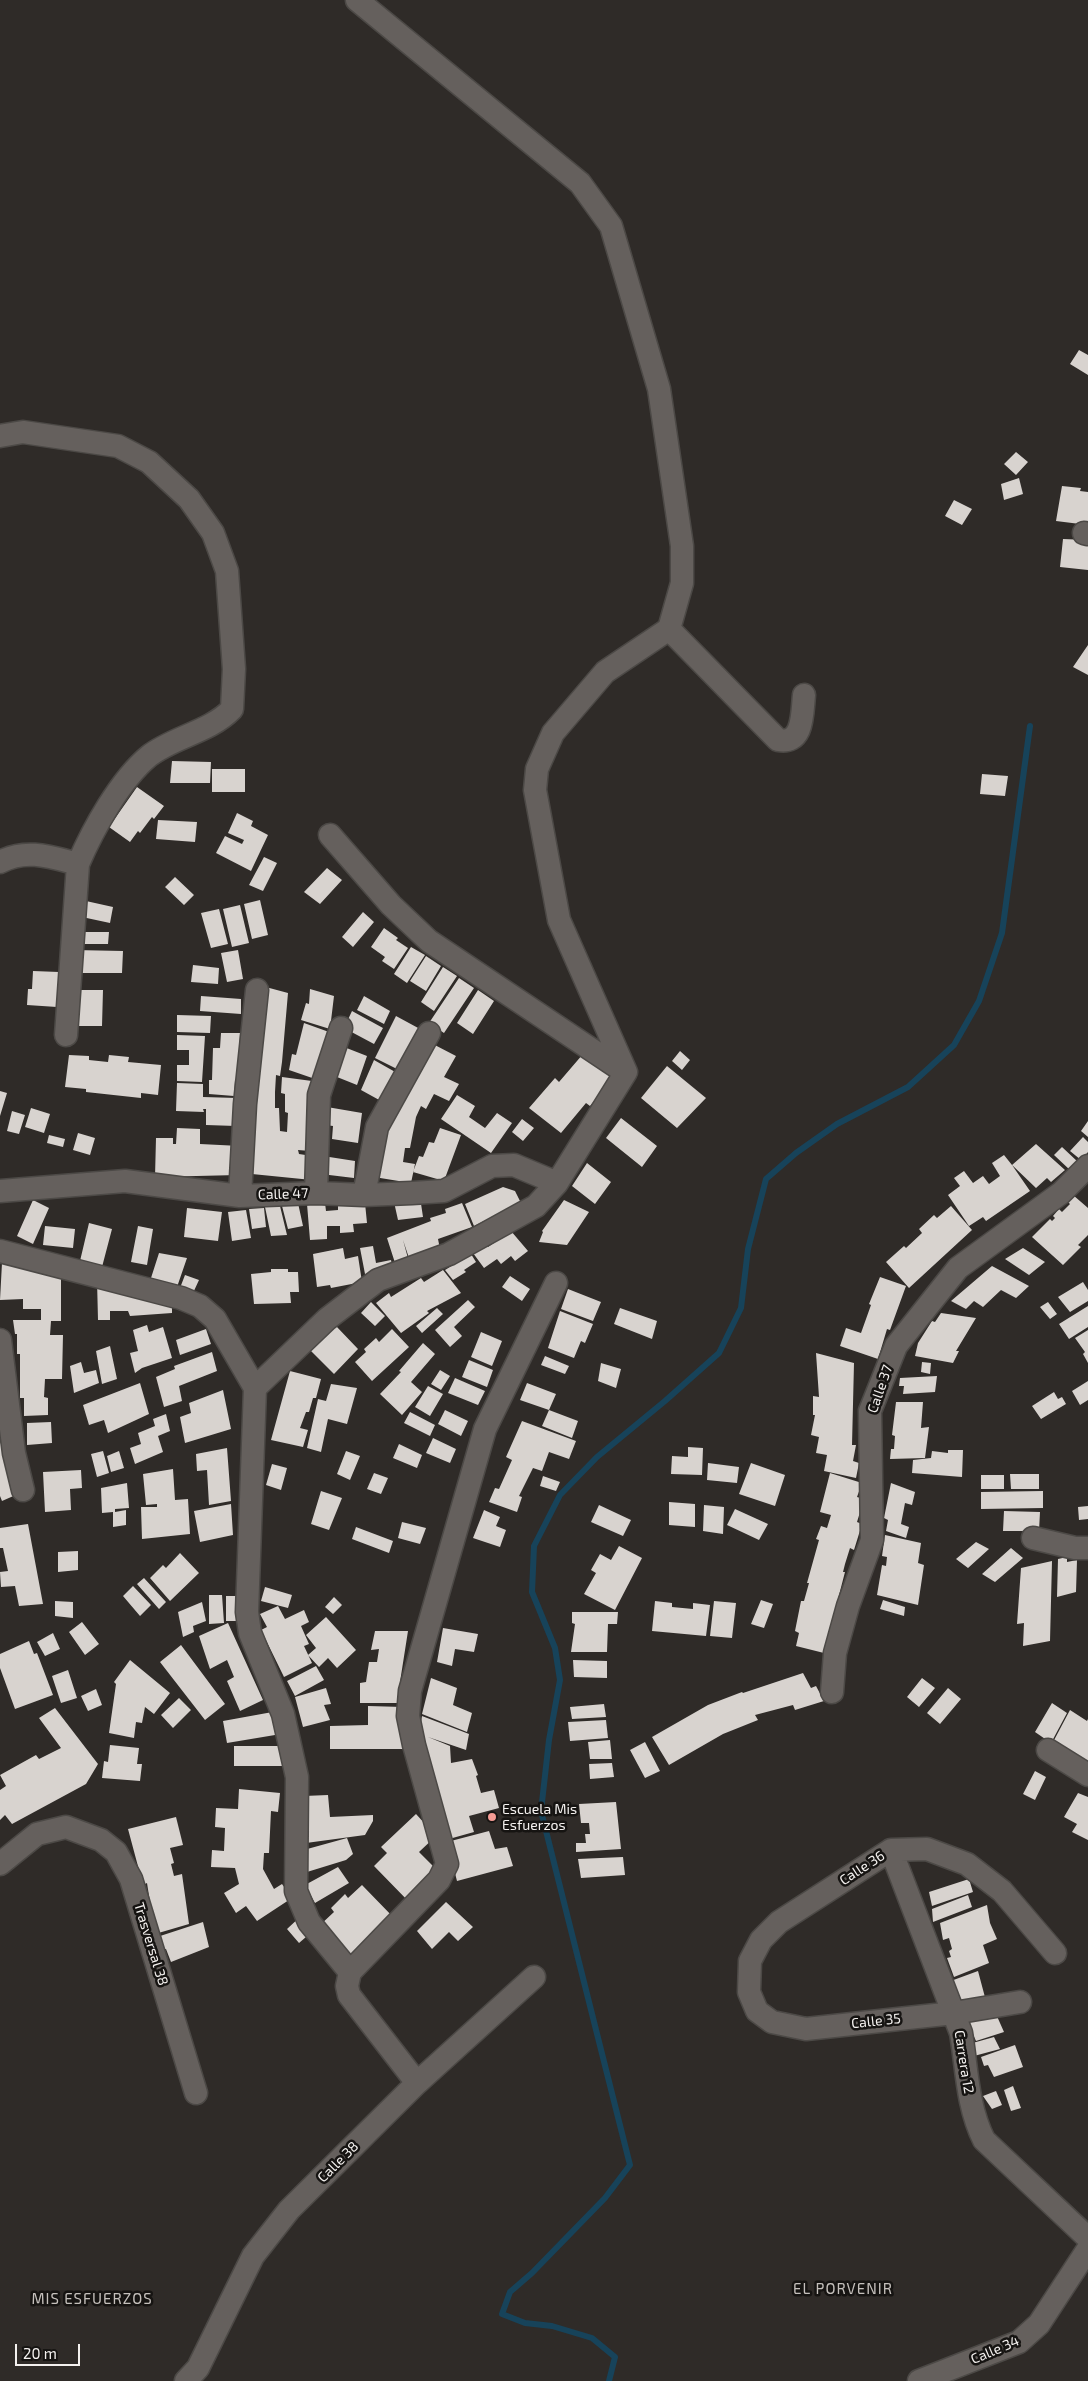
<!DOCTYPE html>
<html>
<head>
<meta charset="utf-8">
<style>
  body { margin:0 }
  #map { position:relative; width:1088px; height:2381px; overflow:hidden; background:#2f2b28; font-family:"Exo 2",sans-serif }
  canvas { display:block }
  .scale { position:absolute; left:15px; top:2344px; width:65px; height:22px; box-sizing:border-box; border:2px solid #f4f1ef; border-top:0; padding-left:6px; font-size:15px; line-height:18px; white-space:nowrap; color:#f4f1ef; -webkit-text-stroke:4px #161412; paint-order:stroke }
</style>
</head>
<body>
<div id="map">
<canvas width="1088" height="2381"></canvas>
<div class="scale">20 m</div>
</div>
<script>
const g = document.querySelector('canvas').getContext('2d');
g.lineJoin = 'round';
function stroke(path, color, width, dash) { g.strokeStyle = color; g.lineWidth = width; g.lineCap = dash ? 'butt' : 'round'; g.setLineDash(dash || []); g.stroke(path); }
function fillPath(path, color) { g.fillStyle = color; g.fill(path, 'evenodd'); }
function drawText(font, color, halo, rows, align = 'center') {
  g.font = font + ' "Exo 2",sans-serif'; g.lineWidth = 5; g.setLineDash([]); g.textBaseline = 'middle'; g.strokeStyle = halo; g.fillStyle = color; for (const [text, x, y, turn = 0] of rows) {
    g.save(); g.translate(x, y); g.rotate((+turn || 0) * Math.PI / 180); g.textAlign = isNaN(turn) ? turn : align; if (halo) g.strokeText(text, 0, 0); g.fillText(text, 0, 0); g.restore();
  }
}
stroke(new Path2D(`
  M609 2381 615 2357 592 2338 552 2326 525 2323 502 2314 510 2292 532 2273 605 2198 630 2165 541 1811 549 1740 560 1680 555 1648 532 1592 534 1546 560 1495 597 1457 665 1401 719 1353 741 1308 748 1249 766 1179 796 1153 837 1124 908 1087 954 1045 979 1001 1002 933 1030 726`), '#17435a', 6);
fillPath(new Path2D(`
  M1079 350 1088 355V375L1070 364Z
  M1016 452 1028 462 1016 475 1004 464Z
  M1019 478 1023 494 1004 500 1001 484Z
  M1062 486 1081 488 1080 491 1088 492V525L1056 521Z
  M954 500 972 509 962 525 945 516Z
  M1063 539 1088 540V570L1060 567Z
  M1088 645V675L1073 667Z
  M172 761 211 762 210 783H170Z
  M212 769H245V792H212Z
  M982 774 1008 776 1005 796 980 794Z
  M137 787 164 806 154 819 152 817 140 833 138 831 130 842 109 827Z
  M237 813 253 821 251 826 268 835 251 871 216 853 225 836 242 844 244 840 228 833Z
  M158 820 197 822 195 842 156 839Z
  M264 857 277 863 263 891 249 885Z
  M327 868 342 880 320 904 304 892Z
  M175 877 194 895 184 905 165 887Z
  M260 900 268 935 252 939 244 904Z
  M86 901 113 907 110 923 82 917Z
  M240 905 249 943 232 947 223 909Z
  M219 909 228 944 211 948 201 913Z
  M363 912 374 922 353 947 342 937Z
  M384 928 398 938 396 940 408 948 394 969 382 961 385 957 371 947Z
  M79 932H109L108 944H78Z
  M411 947 425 955 407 983 394 974Z
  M74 950 123 951 122 973H73Z
  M238 950 243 979 227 982 221 953Z
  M426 956 441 966 426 991 410 981Z
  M193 965 219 968 218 984 191 982Z
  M443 967 457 976 434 1011 421 1002Z
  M33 971 59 972 57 1007 27 1005 28 989H32Z
  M459 978 474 988 444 1033 429 1023Z
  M262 986 288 993 282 1062 280 1076 276 1075 275 1092V1108H279L280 1131 287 1132 288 1113 285 1112V1094L281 1093 282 1077 312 1081 310 1151 298 1150 299 1154 312 1156V1180L252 1174Z
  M310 989 334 996 330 1029 301 1020 306 1003 309 1004Z
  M70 990H103L102 1026H70Z
  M478 990 494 1001 473 1034 457 1023Z
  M201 996 241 999V1014L200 1011Z
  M364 996 390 1011 384 1024 357 1010Z
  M352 1011 383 1028 374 1044 344 1028Z
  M177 1015 211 1016 210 1033 177 1032Z
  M396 1016 420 1029 399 1070 375 1058Z
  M304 1023 329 1032 318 1080 289 1070 292 1054 296 1055Z
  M221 1033H240L238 1080H235L234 1096 209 1094V1080H212L213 1048H220Z
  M177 1035 205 1036 202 1082 177 1081V1065H189V1050H177Z
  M429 1042 456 1056 444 1077 459 1084 449 1101 434 1094 426 1109 421 1106 416 1117 410 1148H405L403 1162 415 1164 411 1183 374 1177 386 1127Z
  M344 1047 367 1056 357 1085 332 1075Z
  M680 1051 690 1060 682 1070 672 1061Z
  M583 1054 613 1078 590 1106 586 1103 561 1133 529 1108 555 1078 559 1082Z
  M69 1055 89 1056V1060L108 1062 109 1055 129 1057 128 1062 161 1065 158 1095 141 1093V1098L86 1092V1089L65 1087Z
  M374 1060 397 1073 381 1101 361 1090Z
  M667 1066 706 1098 677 1128 641 1098Z
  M177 1083 203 1084V1097L237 1098 236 1126 206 1125V1109H203L204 1112 176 1111Z
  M0 1091 7 1093 0 1116Z
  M457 1095 475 1106 469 1117 485 1128 497 1113 512 1123 491 1153 441 1119Z
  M327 1107 362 1113 358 1143 332 1139 333 1126 325 1125Z
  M31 1108 50 1114 44 1133 25 1127Z
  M12 1111 25 1115 19 1134 7 1131Z
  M621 1118 657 1146 642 1167 606 1138Z
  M522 1119 534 1128 523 1141 512 1132Z
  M1088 1121V1137L1081 1131Z
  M177 1128 200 1129V1144L240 1146 238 1175 155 1177 156 1138H173V1144H176Z
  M440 1128 461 1135 444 1181 413 1172 419 1156 423 1157 429 1142 434 1143Z
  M78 1133 95 1138 90 1155 73 1150Z
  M49 1135 65 1139 63 1147 47 1143Z
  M1083 1137 1088 1142V1152L1081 1160 1070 1151Z
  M1036 1144 1065 1170 1051 1182 1047 1178 1036 1188 1012 1165 1030 1191 986 1221 983 1217 969 1226 948 1195 960 1186 954 1178 964 1171 973 1183 983 1176 989 1184 1000 1176 992 1163 1004 1155 1012 1165Z
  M1062 1147 1078 1162 1071 1171 1054 1155Z
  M323 1156 355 1161 354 1178 321 1174Z
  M587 1163 611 1182 595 1204 572 1186Z
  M503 1187 515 1191 521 1203 474 1226 465 1204Z
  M1073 1195 1088 1208V1235L1078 1245 1081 1247 1063 1265 1032 1237 1050 1219 1052 1221 1055 1218 1053 1216 1059 1209 1062 1212 1070 1204 1067 1201Z
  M420 1197 423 1217 398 1220 394 1202Z
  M33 1200 49 1208 33 1244 17 1236Z
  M564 1200 589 1212 567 1245 539 1242 543 1232 542 1231Z
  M338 1202 365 1203 367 1223 353 1224 354 1232 340 1233V1226H327V1239L310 1240 307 1204 325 1203 326 1211 338 1210Z
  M298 1203 303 1226 288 1229 282 1206Z
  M462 1203 472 1227 438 1239 440 1249 410 1261 403 1240 409 1262 396 1266 387 1238 431 1221 430 1218 446 1213 445 1209Z
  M280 1206 287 1235 271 1236 265 1207Z
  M951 1206 972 1230 909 1288 886 1262 904 1246 906 1248 922 1233 919 1229 934 1215 937 1218Z
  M187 1208 222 1212 218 1241 184 1237Z
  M264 1208 266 1227 252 1229 249 1209Z
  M246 1210 251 1238 232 1241 228 1212Z
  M89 1223 112 1229 102 1267 80 1261Z
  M45 1226 75 1229 73 1248 43 1245Z
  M138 1226 153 1229 147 1265 131 1262Z
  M511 1231 528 1251 515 1261 511 1256 501 1264 497 1259 484 1268 473 1253 486 1244 488 1247Z
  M373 1246 376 1263 391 1260 393 1270 365 1274 360 1248Z
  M343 1248 345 1259 358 1256 362 1282 331 1288 330 1285 317 1287 313 1254Z
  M1023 1248 1045 1262 1029 1275 1005 1259Z
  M159 1253 187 1258 177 1287 151 1278Z
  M471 1254 476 1262 464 1270 466 1272 453 1280 445 1270Z
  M2 1263 61 1272V1321H51L50 1335H63L62 1379H45L44 1397 48 1398V1415L24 1416V1398H20V1354H17V1334H15L13 1320H41V1309H23V1299L0 1300Z
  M992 1266 1029 1286 1016 1298 1001 1290 983 1307 974 1301 966 1309 951 1301Z
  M271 1269H288V1272H298L299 1292H290L291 1303 254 1304 251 1274 271 1272Z
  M443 1270 461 1293 427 1311 429 1313 401 1333 376 1303 389 1293 391 1297 421 1278 424 1282Z
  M185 1275 199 1280 193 1293 180 1288Z
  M510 1276 530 1289 522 1301 502 1287Z
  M880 1277 906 1286 890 1330 887 1329 878 1359 840 1346 846 1328 861 1333 871 1305 869 1304Z
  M97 1280 172 1305V1313L130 1316 128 1311H110V1320H98Z
  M1083 1282 1088 1290V1301L1070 1312 1058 1297Z
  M568 1289 601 1302 593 1321 561 1309Z
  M468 1300 475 1307 454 1327 462 1336 450 1347 435 1330Z
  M371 1302 385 1316 375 1326 361 1313Z
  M1048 1302 1057 1314 1050 1319 1040 1307Z
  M1088 1306V1327L1069 1339 1059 1324Z
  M437 1308 443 1314 422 1333 416 1326Z
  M620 1308 657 1321 652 1339 614 1324Z
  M560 1311 593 1324 585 1343 581 1341 574 1358 548 1348Z
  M941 1313 976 1318 956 1351H959L953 1363 915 1356 918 1343 932 1321 935 1322Z
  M147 1325 149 1332 163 1327 172 1358 142 1368 135 1373 130 1353 138 1351 133 1330Z
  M336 1326 358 1349 334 1374 309 1349Z
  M206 1329 211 1344 180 1355 176 1340Z
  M392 1329 409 1347 372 1381 355 1362 366 1352 364 1349 376 1338 379 1342Z
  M1088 1330V1363L1083 1354 1085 1352 1075 1338Z
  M481 1332 502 1341 492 1366 471 1357Z
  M423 1343 435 1354 411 1382 422 1392 402 1415 380 1394 401 1372 399 1371Z
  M110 1346 117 1379 102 1384 96 1351Z
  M212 1352 217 1371 179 1386 182 1401 164 1407 156 1377 175 1369 174 1366Z
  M816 1353 854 1363 852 1445H856L853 1461 859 1463 856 1478 824 1471 827 1455 816 1453 819 1437 811 1435 815 1415H813V1396L819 1397Z
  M545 1356 569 1366 565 1374 541 1365Z
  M469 1360 493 1370 487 1387 462 1377Z
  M81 1362 84 1373 96 1370 99 1383 74 1393 70 1366Z
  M922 1362 931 1363 930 1374 921 1372Z
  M601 1363 621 1369 616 1388 598 1381Z
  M440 1370 450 1376 441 1390 431 1384Z
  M290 1371 321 1379 316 1398H313L309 1412H306L300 1428 308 1430 303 1447 271 1440Z
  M937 1376 935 1392 903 1394 904 1386H899L900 1378Z
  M455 1378 485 1391 478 1405 448 1393Z
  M1088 1381V1400L1080 1405 1072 1391Z
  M140 1383 149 1414 108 1433 104 1420 89 1425 83 1405Z
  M527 1383 556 1394 549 1410 578 1421 572 1438 542 1426 549 1410 520 1400Z
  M331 1384 357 1388 347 1424 328 1419 321 1452 307 1448 318 1399 326 1401Z
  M428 1386 443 1394 430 1416 415 1407Z
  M223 1390 231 1429 185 1443 180 1417 191 1413 189 1403Z
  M1054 1392 1058 1399 1062 1397 1066 1404 1041 1419 1032 1406Z
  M896 1402H923L921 1428 929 1427 925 1458 890 1459 891 1449H894L895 1436 892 1435Z
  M445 1410 468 1421 461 1436 438 1424Z
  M410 1412 435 1425 430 1436 404 1423Z
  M166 1414 170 1431 158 1436 163 1452 135 1464 130 1448 141 1444 138 1433 155 1426 153 1419Z
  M522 1421 576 1441 569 1459 549 1452 542 1471 533 1468 519 1496 522 1497 517 1512 489 1502 495 1488 499 1489 512 1460 506 1457Z
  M51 1422 52 1443 27 1445V1423Z
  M433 1438 456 1449 450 1463 426 1453Z
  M0 1441 18 1494 2 1501 0 1496Z
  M399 1444 422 1455 417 1468 393 1458Z
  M688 1447 703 1448 702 1475 671 1474 672 1456 688 1457Z
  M227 1448 231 1501 209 1505 207 1470 197 1471 196 1454Z
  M948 1450H963L962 1477 912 1473 913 1460 931 1458 932 1451 948 1453Z
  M103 1451 109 1473 97 1477 91 1454Z
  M119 1451 124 1468 111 1472 107 1456Z
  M346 1451 360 1456 350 1480 337 1474Z
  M708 1463 739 1467 737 1483 707 1480Z
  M751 1463 785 1475 775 1506 739 1494Z
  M272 1464 287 1468 281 1490 266 1485Z
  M173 1469 175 1500 188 1499 190 1534 142 1539 141 1507H157V1504L146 1505 143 1474Z
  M81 1470 82 1488 70 1489 71 1510 45 1512 43 1472Z
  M374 1473 388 1478 381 1494 367 1489Z
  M830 1473 862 1483 857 1497 864 1499 857 1522 862 1524 854 1550 850 1548 845 1564 843 1572H845L824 1653 796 1646 799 1633 795 1631 801 1601H804L809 1583H807L819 1540 816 1539 821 1526 827 1528 831 1515 820 1512Z
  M1010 1474H1039V1489H1011Z
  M981 1475H1004V1489H981Z
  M543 1476 560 1482 556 1491 540 1486Z
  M127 1483 129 1508 115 1509V1512L126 1510V1525L113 1527V1512L102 1513 101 1488Z
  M891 1483 915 1492 912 1505 905 1503 901 1524 909 1527 906 1538 886 1531 888 1520 884 1518Z
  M321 1491 342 1498 329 1530 311 1524Z
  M1043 1491V1508L981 1509V1492Z
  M669 1502 695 1504V1527L669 1525Z
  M231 1504 233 1535 200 1542 194 1511Z
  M599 1505 631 1520 623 1536 591 1522Z
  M704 1505 724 1507 723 1534 703 1531Z
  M1088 1506V1519L1079 1520 1078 1507Z
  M735 1509 768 1524 759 1540 727 1525Z
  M484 1510 500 1517 496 1526 506 1530 500 1547 473 1538Z
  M1004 1511 1040 1512 1039 1531H1003Z
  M402 1522 426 1528 420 1544 398 1538Z
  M28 1524 43 1604 19 1606 15 1586 1 1587 0 1572 8 1571 3 1548H0V1528Z
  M356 1527 393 1541 389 1553 352 1539Z
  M885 1535 921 1543 918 1563 924 1565 918 1605 877 1595 882 1565 886 1566 887 1557 882 1556Z
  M976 1542 989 1549 968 1568 956 1559Z
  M619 1546 642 1558 615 1610 584 1594 596 1573 591 1570 600 1554 611 1560Z
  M1011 1548 1023 1558 995 1582 982 1574Z
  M78 1551V1570L58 1572V1552Z
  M180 1553 199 1573 170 1601 150 1578 163 1565 166 1568Z
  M1067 1557V1562L1077 1560 1076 1592 1057 1597 1058 1559Z
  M1052 1561 1050 1641 1023 1646 1024 1623 1017 1624 1021 1568Z
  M144 1578 166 1602 159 1609 137 1584Z
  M133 1586 151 1605 140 1616 123 1596Z
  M265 1587 292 1595 288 1608 261 1601Z
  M209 1595H222L224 1623 209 1624Z
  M226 1596H240V1621H226Z
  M334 1597 342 1605 333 1614 325 1607Z
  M761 1600 773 1604 764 1628 751 1624Z
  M883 1600 905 1607 904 1616 880 1609Z
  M55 1601 73 1602V1618L55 1616Z
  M655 1601 672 1603V1607L693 1609V1603L710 1605 706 1636 652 1631Z
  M714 1601 736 1603 732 1638 710 1636Z
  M202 1602 206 1621 193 1626 194 1632 183 1637 178 1612Z
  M278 1606 285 1619 304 1610 309 1622 301 1626 309 1644 304 1646 312 1663 284 1677 261 1630 267 1627 260 1614Z
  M572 1612H618L617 1624H608L607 1652H571L575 1624 572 1623Z
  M326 1617 356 1650 337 1668 328 1658 319 1667 308 1655 316 1648 306 1635Z
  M82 1622 99 1644 85 1655 69 1632Z
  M228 1623 263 1700 240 1711 227 1681 234 1677 227 1660 210 1669 199 1636Z
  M443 1628 478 1634 474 1652 455 1649 452 1666 437 1662Z
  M375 1631H408L400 1682V1703H360V1683L366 1682 369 1662H377L379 1649 371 1650Z
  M53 1633 60 1649 45 1656 37 1642Z
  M29 1641 34 1654 37 1653 53 1695 15 1709 0 1668V1654Z
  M181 1645 225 1704 205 1720 160 1662Z
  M130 1660 170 1693 154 1714 145 1707 142 1723 136 1722 134 1738 109 1733 116 1684 114 1682Z
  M573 1660 607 1661V1678L574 1677Z
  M316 1666 324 1680 295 1696 287 1681Z
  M68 1670 77 1698 61 1703 52 1676Z
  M803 1673 811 1688 816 1686 824 1701 795 1710 793 1705 755 1715 758 1720 723 1734 669 1765 652 1737 708 1705 742 1692 743 1693Z
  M431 1678 457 1688 453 1705 472 1713 467 1732 422 1714Z
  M922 1678 935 1688 919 1707 907 1697Z
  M326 1688 331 1704 324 1705 330 1720 303 1727 295 1697Z
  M948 1688 961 1699 940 1724 927 1713Z
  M96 1689 102 1705 88 1711 81 1696Z
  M179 1698 191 1710 173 1728 161 1715Z
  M1052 1703 1067 1713 1051 1743 1035 1732Z
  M604 1704 606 1717 572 1719 570 1707Z
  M368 1706 403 1707 404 1749H330V1726L368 1725Z
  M55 1708 98 1764 86 1784 12 1824 5 1815 0 1820V1790L6 1786 0 1775 36 1755 39 1759 61 1748 39 1718Z
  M1070 1710 1087 1721 1088 1719V1767L1052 1744Z
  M278 1711 281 1734 227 1743 223 1721Z
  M422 1716 469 1734 466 1750 428 1737 450 1746 451 1763 472 1759 478 1775 476 1776 481 1793 494 1790 499 1808 469 1816 474 1832 449 1839 419 1734Z
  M606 1720 608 1738 570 1741 568 1722Z
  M610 1740 612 1759H590L588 1742Z
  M645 1742 660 1771 645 1778 630 1750Z
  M110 1745 139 1748 137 1764H142L140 1781 102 1778 104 1761 108 1762Z
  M234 1746H283L282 1766H234Z
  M612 1763 614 1777 590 1779 589 1764Z
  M1035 1771 1046 1777 1035 1800 1023 1794Z
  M239 1789 280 1793 278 1812 271 1811 269 1853H264L263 1869 274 1889 282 1884 292 1898 257 1921 246 1906 236 1913 224 1893 239 1884 235 1868 211 1867 212 1850 224 1851 225 1828 215 1827 216 1808 238 1809Z
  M1078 1793 1088 1797V1840L1072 1832 1077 1824 1064 1817Z
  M328 1795 330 1817 373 1815V1821L365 1835 306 1843 304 1796Z
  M616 1802 621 1849 576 1852V1843H586L585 1834H590L589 1823H581L579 1804Z
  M416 1814 436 1836 419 1852 433 1866 432 1881 412 1905 374 1866 387 1853 381 1847Z
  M176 1817 183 1845 170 1848 174 1863 171 1864 174 1876 182 1874 189 1924 155 1934 147 1883 143 1885 128 1829Z
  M489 1831 495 1849 507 1847 513 1866 457 1881 447 1842Z
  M347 1838 353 1854 346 1860 307 1872 300 1851Z
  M623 1857 625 1875 581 1878 578 1859Z
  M338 1867 349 1883 315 1903 305 1885Z
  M969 1879 973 1892 932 1906 929 1892Z
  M362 1885 395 1919 349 1958 319 1926 334 1912 331 1908 345 1894 348 1898Z
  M968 1895 972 1907 933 1922 932 1909Z
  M446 1902 473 1927 458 1941 449 1932 432 1949 417 1931Z
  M987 1905 990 1923 997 1939 983 1945 989 1963 954 1977 947 1958 951 1957 949 1951 952 1949 949 1938 943 1940 940 1923Z
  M301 1916 313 1931 299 1943 287 1929Z
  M203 1922 209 1947 171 1962 166 1949 156 1950 154 1938Z
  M978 1971 986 2001 960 2005 948 1982Z
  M996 2014 1004 2032 976 2041 968 2023Z
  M994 2037 1000 2049 974 2056 969 2044Z
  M1015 2045 1023 2067 994 2077 988 2065 984 2066 981 2057Z
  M1013 2086 1021 2108 1011 2111 1004 2090Z
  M996 2091 1002 2105 992 2109 983 2096Z`), '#d8d3cf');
const street = new Path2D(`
  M357 0 580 183 611 226 659 389 682 546V583L669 629 605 672 553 733 537 769 535 790 559 920 626 1072 557 1183 536 1206 449 1254 378 1280 327 1319 255 1388 247 1612 250 1633 283 1714 297 1777 296 1891 309 1922 350 1972 347 1986 349 1995 417 2083
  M0 436 23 432 118 446 149 462 189 499 213 533 227 571 234 669 232 709C210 732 173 737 149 756 120 780 93 829 78 864L66 1035
  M1084 533 1088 534
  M669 629 778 740C804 745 802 713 804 695
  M330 835 391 905 429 941 625 1072
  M0 862C26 848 51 857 78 864
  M0 1191 125 1181 240 1196 316 1193 364 1195 412 1193 444 1191 492 1166 514 1165 557 1183
  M316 1193 319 1095 341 1028
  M364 1195 377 1127 429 1033
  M240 1196 245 1104 257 990
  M0 1251 181 1298 200 1306 215 1319 255 1388
  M0 1340 14 1453 23 1490
  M1033 1538 1075 1548H1088
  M832 1692 835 1653 848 1606 872 1540 870 1411 896 1346 958 1268 1061 1193 1088 1166
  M1048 1750 1088 1775
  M891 1850 961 2033C967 2069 967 2106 984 2140L1088 2238
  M0 1864 37 1834 66 1827 101 1840 116 1852 131 1879 196 2093
  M350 1972 439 1880 447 1864 414 1745 408 1716 410 1691 485 1429 556 1283
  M1020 2002 954 2013 806 2029 772 2022 757 2011 749 1992 750 1961 761 1940 779 1922 891 1850 927 1849 967 1864 1002 1891 1055 1953
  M186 2381 198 2368 253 2256 289 2210 417 2083 534 1977
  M919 2381 1019 2342 1039 2324 1088 2249`);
stroke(street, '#4c4946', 25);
stroke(street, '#65605d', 22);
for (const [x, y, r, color] of [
  [492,1817,5,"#f59c94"]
]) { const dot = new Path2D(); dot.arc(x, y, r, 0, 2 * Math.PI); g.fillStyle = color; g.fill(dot); stroke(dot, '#161412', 2); }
drawText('14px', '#f4f1ef', '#161412', [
  ["Calle 47",283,1194,-2],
  ["Calle 37",880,1389,-71],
  ["Calle 36",862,1868,-33],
  ["Trasversal 38",151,1944,73],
  ["Calle 35",876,2021,-6],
  ["Carrera 12",964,2062,81],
  ["Calle 38",338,2162,-45],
  ["Calle 34",995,2350,-23]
]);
drawText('14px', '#f4f1ef', '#161412', [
  ["Escuela Mis",502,1809],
  ["Esfuerzos",502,1825]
], 'left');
g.letterSpacing = '1px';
drawText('15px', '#c5c0bc', '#161412', [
  ["EL PORVENIR",843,2289],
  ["MIS ESFUERZOS",92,2299]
]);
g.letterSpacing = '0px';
</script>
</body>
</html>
